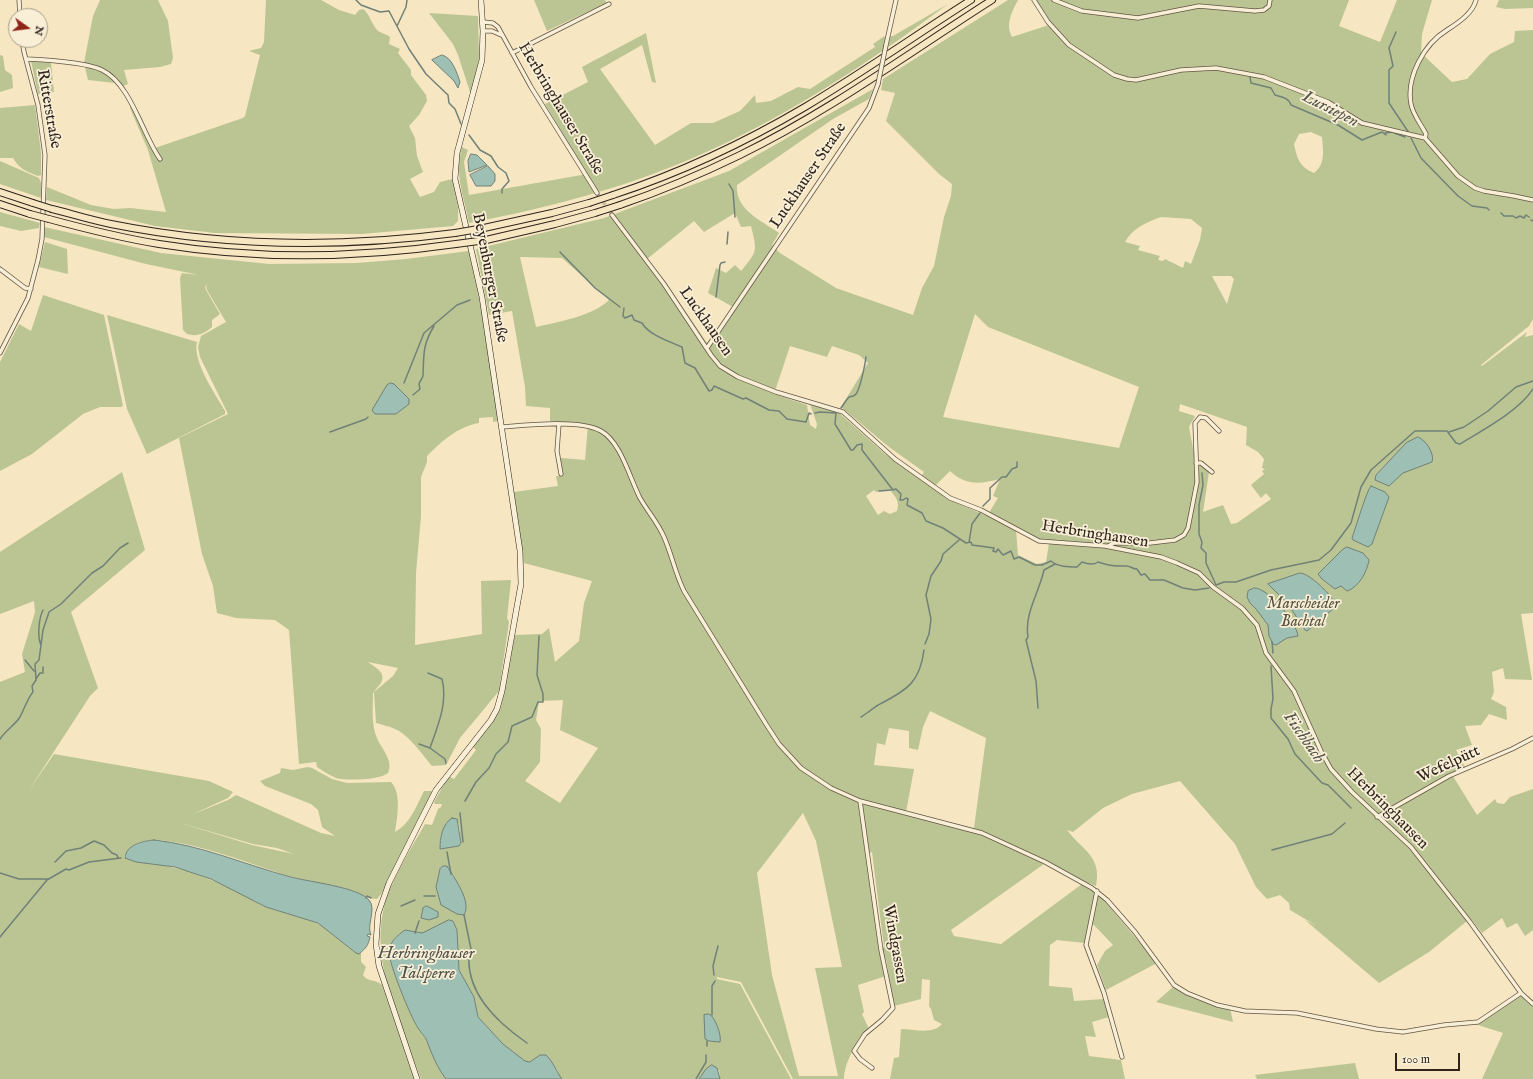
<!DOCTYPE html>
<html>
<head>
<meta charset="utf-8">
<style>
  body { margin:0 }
  #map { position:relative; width:1533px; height:1079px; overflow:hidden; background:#f6e6c1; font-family:"IM FELL English",serif }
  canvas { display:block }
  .north { position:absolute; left:8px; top:8px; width:40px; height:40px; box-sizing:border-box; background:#f9efd7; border:1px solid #a89e8c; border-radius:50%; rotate:104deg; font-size:11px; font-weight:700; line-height:16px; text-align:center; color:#2f241c }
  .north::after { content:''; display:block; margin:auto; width:14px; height:18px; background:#8f2418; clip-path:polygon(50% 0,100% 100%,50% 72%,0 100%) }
  .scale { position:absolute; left:1395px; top:1053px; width:65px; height:18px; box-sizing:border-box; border:2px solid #2f241c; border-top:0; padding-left:5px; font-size:12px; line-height:14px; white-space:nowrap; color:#2f241c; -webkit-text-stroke:3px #f9efd7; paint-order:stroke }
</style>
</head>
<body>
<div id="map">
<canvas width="1533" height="1079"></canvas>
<div class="north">N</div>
<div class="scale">100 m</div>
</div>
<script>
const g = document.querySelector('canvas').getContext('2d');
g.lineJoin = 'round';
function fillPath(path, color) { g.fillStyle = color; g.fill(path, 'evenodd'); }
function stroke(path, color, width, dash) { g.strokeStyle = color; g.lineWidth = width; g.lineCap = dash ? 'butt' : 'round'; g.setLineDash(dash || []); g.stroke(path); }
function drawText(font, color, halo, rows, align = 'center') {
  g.font = font + ' "IM FELL English",serif'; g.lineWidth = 3.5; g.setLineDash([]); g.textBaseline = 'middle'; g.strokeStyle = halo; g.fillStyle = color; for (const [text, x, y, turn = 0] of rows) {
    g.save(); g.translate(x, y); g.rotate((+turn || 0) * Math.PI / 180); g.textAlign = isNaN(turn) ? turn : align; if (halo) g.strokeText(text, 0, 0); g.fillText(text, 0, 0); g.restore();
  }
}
fillPath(new Path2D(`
  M100 0H158L168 21 173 58 171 64 160 67 124 70 128 84 123 86 115 83 88 80 84 63 93 16Z
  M266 0H321L339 10 355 15 359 10 363 9C370 14 371 24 378 31 381 33 386 34 390 37L389 44 400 49 398 53 411 70V75L426 95 427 101 419 115 409 126 415 138 417 156 423 172 410 179 420 197 434 192 440 182 452 179 458 207V221L453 226 362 234 215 233 155 226 46 200 47 187 91 205 114 209 130 208 166 212 148 150 130 108V101L141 116 155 148 243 118 245 116 260 55 249 51 261 48 264 42Z
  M534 0H604L606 1V3L547 31Z
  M1008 0H1018C1012 12 1005 24 1012 37L1052 24 1036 0H1349L1339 26 1380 42 1397 0H1432L1422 34 1421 53 1452 82 1467 79 1490 54 1514 42 1515 31 1533 30V319L1529 326 1481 365 1482 366 1527 332 1525 337 1533 335V613L1521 614 1532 680 1505 679 1503 668 1492 672 1494 692 1491 699 1506 707 1507 720 1489 714 1481 725 1465 726 1472 745 1456 750 1465 767 1451 773 1477 815 1495 799 1497 803 1504 804 1510 797 1533 789V930L1525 936 1517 923 1507 928 1502 918 1482 933 1472 920 1467 921 1429 952 1379 983 1305 920 1317 926 1290 910 1289 903 1280 895 1267 899 1256 887 1235 844 1180 781 1132 794 1103 808 1073 832 1067 830C1083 851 1102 856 1096 886L1083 881 1046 860 1040 862 1044 864 951 930 954 936 1001 944 1082 884 1101 897 1157 963 1106 990 1097 965 1105 951 1113 945 1094 925 1090 924 1085 943 1057 940 1050 945 1049 986 1072 988 1074 1001 1104 999 1109 1017 1092 1022 1096 1037 1085 1036 1089 1056 1121 1060 1125 1079H890L894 1058 899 1057 901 1029C913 1029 933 1035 942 1024L934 1020 931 1009 929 1006 930 980 922 979 921 999 894 1006 886 959 883 960 886 976 858 985 864 1012 862 1014 869 1029C857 1040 844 1063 844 1079H793L741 982 717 977V979L740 984 791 1079H720L719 1070 701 1075 699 1079H562L557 1073 558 1071 546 1055H540L530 1062 525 1061 503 1044 478 1017 474 997 459 970 457 930 453 921 450 920 423 933H418L406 930C397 935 391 940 389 951 388 963 411 1017 418 1028 421 1032 424 1036 427 1041 433 1055 437 1067 446 1079H421C401 1022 366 958 387 897 396 872 412 847 425 824L432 825 438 809 441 807 442 804H435L434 802 447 779 448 776 454 779 476 750 472 746 495 718 501 706 515 635 542 634 549 628 555 662 579 641 584 603 592 581 524 563 514 492 558 486 556 476H561V458L585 460 588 425 550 421V408L526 406 525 387 512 311 489 315 476 249 604 218 729 171 873 89 869 99 833 119 737 185C735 210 761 220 779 233L772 245 780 253 836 288 913 315 922 288 934 266 944 217 951 196 952 184 939 174 886 121 895 93 881 90 883 79ZM1311 132 1322 137C1323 150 1326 164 1314 173 1300 167 1297 159 1294 144L1299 134ZM735 213 741 227 751 226C757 251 758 251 741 271L735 265 726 273 716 268 708 293 733 307 707 343 665 281 647 259 694 221 704 232ZM1161 217 1191 219 1202 228 1200 240 1191 264 1185 261 1183 268 1165 259 1163 261 1158 260 1160 256 1138 250 1140 246 1125 242C1132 229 1146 222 1161 217ZM520 257 562 258 609 300C593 316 558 322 536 327ZM1212 276H1231L1234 279 1227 304ZM975 314 988 327 1139 387 1119 448 943 417ZM790 346 827 357 832 346 859 355 868 363 841 407 889 447 924 472 920 478 885 454 837 411 810 404 817 424 816 429 810 425 807 405 774 394ZM1180 404 1247 427 1246 445 1258 452 1264 459 1262 468 1265 469 1262 471 1264 474 1251 485 1261 498 1266 493 1271 499 1237 523 1231 524 1223 505 1203 512 1209 472 1195 459 1189 427 1195 416 1179 411ZM950 471C966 486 980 484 1000 479L993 496 998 498 987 516 947 499 933 488ZM874 490 876 492 890 490C896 498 900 501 897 511L890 514 884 511 878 515 866 496ZM1016 530 1049 543 1046 562 1037 564 1018 555ZM563 700 560 730 598 748 560 803 525 781 540 762 541 729 536 720 539 701ZM930 711 986 738 974 828 906 812 914 769 874 765 877 743 885 745 889 728 909 731V748L918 750 923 727ZM803 813 816 841 842 967 815 968 838 1076H799L772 975 757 873ZM452 818 459 824 461 843 459 846 440 849C439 838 443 824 452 818ZM872 852 884 947H880L866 854ZM440 869 450 872 463 894 436 887Z
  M1499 0H1533V8L1505 9 1496 7Z
  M948 4C860 70 757 136 653 174 593 196 532 211 469 223 464 197 454 173 462 147L468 150 464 162 469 195 587 174 545 104 588 82 582 67 646 33 656 83 652 82 642 45 600 69 655 145 691 123H713L740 111 755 95 756 103 771 101 798 87 810 89 875 47 873 44 883 37 893 36Z
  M429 13 478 16 479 59 471 95 458 55 453 44Z
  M0 55 3 56 5 70 12 75 13 88 0 92Z
  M31 61 51 63 54 92 38 94Z
  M35 105 41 152V175L38 176C28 172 19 169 13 158H0V108Z
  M0 161 39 178 41 183V198L0 184Z
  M0 212 40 223 39 228 21 231 0 226Z
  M44 227 161 253 269 264 357 263 406 259 469 251 486 332 499 418 497 421 493 422V417L479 418V423C457 427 442 441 427 456V462L421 477V516L416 573 415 645 482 634 481 581 511 580 507 618 509 622 499 691 460 738 446 765 432 766C422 754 409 735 395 729 389 726 382 725 376 723L374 692 393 676 398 668 368 662C374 667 387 672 381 683 378 687 375 689 373 694 373 707 371 725 377 738 381 748 394 761 388 773 380 780 347 781 336 778 329 775 323 771 317 767L316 762 299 764 289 630 275 620 236 618 217 613 213 586 202 554 179 438 228 414 200 357 198 347 201 336 226 322 207 290 206 286 208 284 205 286 206 290 220 314 212 320V327C204 334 197 337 187 334L183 330 180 278 182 273 199 275 146 264 44 237Z
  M45 242 67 249 68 274 39 267Z
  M43 295 104 315 123 406 121 407H100L83 414 32 454 0 471V362L19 324 31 331Z
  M107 315 197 342C192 361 216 395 225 411V414L147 454 127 409Z
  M122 472 145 550 71 612 98 688 90 696 29 790 54 754 209 781 233 792 228 798 191 815 228 800 236 795 321 833 335 836 322 827 318 810 311 804 265 786 260 781 280 773 281 768 293 770 308 767 312 768 332 779 347 783 391 782C402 793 397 819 395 832 410 824 416 807 424 791H433L381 894 377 899C367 899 358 893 348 890 329 884 308 882 289 876 252 865 180 835 144 841 136 842 127 849 124 857L136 862 152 863 188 871 229 887 266 907 312 921 321 925 356 953 361 952V962L366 967 363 975C367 982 376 979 382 985L415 1079H0V682L25 672 22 654 32 622 35 612 34 601 0 614V552ZM177 822 253 844 277 848 294 854 252 845Z
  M1174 986 1184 992 1230 1008 1233 1022 1156 1002Z
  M1519 994 1533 1005V1079H1482L1503 1033 1475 1024Z
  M1355 1063 1359 1079H1257L1255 1075Z`), '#bbc594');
const water = new Path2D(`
  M442 55C452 57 457 73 460 82L458 88 454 81 432 60Z
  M471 154 477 155 487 165 469 172 468 161Z
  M488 166 495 174V181L491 186H476L470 175Z
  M391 383 394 384 409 399V404L396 414H375L372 410 387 385Z
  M1418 437C1426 440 1435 454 1432 462L1403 473 1389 486 1375 480 1376 475 1406 443Z
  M1371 486 1385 492 1389 497 1372 544 1368 547 1353 540 1352 538C1355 530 1367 489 1371 486Z
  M1347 547 1363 553 1369 560C1367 572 1359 587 1347 591L1341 586 1335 589 1322 579 1318 574 1342 550Z
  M1300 573C1310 573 1332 596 1335 603L1334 608 1307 631 1305 630 1288 604 1268 584Z
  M1254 588C1268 587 1297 623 1298 636L1287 638 1276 645 1273 644 1269 636 1268 625 1256 609 1250 603 1247 597 1248 591Z
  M452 818 457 819 461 843 459 846 440 849C440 838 442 824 452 818Z
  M154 840C202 845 245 865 291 877 309 882 358 887 369 900 377 909 366 925 371 935L368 934 367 936 370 937C368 946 366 948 359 954L356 953 318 923 266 907 211 879 175 867 136 862 125 858C126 845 142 841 154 840Z
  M443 866H447C454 878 472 901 464 915L457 914 441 905 436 887 440 869Z
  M427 906 438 912V917L429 920 421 918 423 908Z
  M449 920 453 921 457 930 459 970 474 997 478 1017 503 1044 525 1061 530 1062 540 1055H546C554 1063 556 1071 562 1079H446C437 1067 432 1055 427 1041 425 1036 421 1033 418 1028 411 1018 388 962 389 951 391 940 397 936 405 930L422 933Z
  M709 1014C715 1016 722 1036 720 1042L709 1041 705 1039 704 1015Z
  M712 1065 717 1068 720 1079H699L706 1069Z`);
fillPath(water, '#9dbfb4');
stroke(water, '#718177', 1);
stroke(new Path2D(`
  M356 0 361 5 380 12 389 11 409 49 426 74 448 95 449 103 455 109 461 124
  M397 26 406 7 407 0
  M1396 32 1389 48 1393 66 1389 70V103L1409 133
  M1250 77 1251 83 1271 88 1275 95C1282 97 1289 98 1291 105L1338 125 1362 140 1382 132 1386 135 1385 133 1392 132 1405 137
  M469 135 480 150 491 156 498 167 506 173 509 181 502 189V193
  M1411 138 1421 158 1458 196 1472 206 1487 208 1489 210
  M729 184 733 191 735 217
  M1501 213 1504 216H1513L1516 218 1520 216 1524 218 1526 215 1529 217
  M1531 220 1533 221
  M727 244 728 232
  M560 252 595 288 620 307
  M716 297 720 265 721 263 725 262
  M624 308 623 316 625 318 632 315 634 320 642 323C649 335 668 341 682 347L685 363 695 368 709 391 712 390 714 386 743 399 746 398 769 410 779 411 787 419 806 422 809 413 811 414
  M404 383 424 333 457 305 470 300
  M413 395 420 389 419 384C420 381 422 379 423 376 424 355 422 346 434 326
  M841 408C844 404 846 400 849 397 851 396 854 397 856 394 860 389 865 365 866 357
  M815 413 820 412 836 413 835 424 851 450H853L857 445 862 444V450L893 490 896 489 901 494 900 500H903L906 498 908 499 907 505 922 513 926 521 943 528 966 543 971 542 972 545 994 548 993 551 996 552 998 549 1003 555 1011 551 1014 559 1019 557 1035 565H1042L1051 561C1058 567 1069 567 1077 567L1082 562C1087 564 1094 565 1098 562 1110 566 1114 566 1126 566 1131 566 1132 569 1137 569L1141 575 1145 574 1150 580H1164L1183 588 1195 590 1209 588
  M330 432 366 419 368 417
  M1449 432 1464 427 1488 411 1516 387 1533 381
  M1202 473 1203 485 1199 505V534L1202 542 1201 548 1206 553V563L1216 585 1224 582H1236L1271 570 1319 560 1331 550 1351 523 1361 487 1371 470 1415 431H1447L1456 443 1460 444C1483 430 1519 411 1533 389
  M879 491 891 490
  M983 506 990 499V488L1002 477H1006L1012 469 1017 467V462
  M969 542 972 524 980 513
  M1272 642 1273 653
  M925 644 929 634 931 619 926 595 931 576 941 561 943 554 959 540
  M41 645C37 636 39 618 43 610
  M25 660 34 671
  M1271 666 1273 699 1271 709V718L1288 739 1295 754 1322 783 1328 785 1351 808
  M428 673 442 679C448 703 438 725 430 748L445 759 446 763
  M36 679 40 673H43V667
  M1038 708 1036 681 1026 640 1028 637C1024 614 1039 593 1044 570L1055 564
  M861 717C868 713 875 706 882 703 907 690 920 682 924 650
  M0 739C5 731 15 725 20 717 23 711 29 696 33 692L32 686 36 680 35 664 39 660 43 630 49 612 61 604 92 573 103 566 120 548 128 543
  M419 744 430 748
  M465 801 476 782 489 768 496 754 508 742 512 726 532 717 538 702H543V694L537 675 539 636
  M460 813 463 842
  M1272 850 1332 834 1345 823
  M447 852 451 874
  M55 862 66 851 81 848 94 841 104 845 112 853 117 855 118 858
  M0 873 19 879H48
  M424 896H435
  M366 898 367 896 371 898
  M401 906 415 900
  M464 915 471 949
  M415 933 419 921
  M0 937 47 880 66 869 69 870 89 862 121 858
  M469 955C466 994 498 1023 527 1043
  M714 975 713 966 718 946
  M712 1015V986L715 981
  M707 1046V1041
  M696 1079 706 1062V1055`), '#718177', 1.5);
stroke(new Path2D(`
  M597 193 612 215`), '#cebfa0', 3.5, [3.5, 2]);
const minor = new Path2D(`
  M19 0 20 16
  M1034 0 1048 22 1069 45 1114 75 1127 79 1136 80 1181 70 1216 68 1264 77 1328 102 1362 123 1425 138 1458 176 1475 188 1484 191 1514 196 1533 200
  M1054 0 1082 11 1138 18 1199 6 1255 11 1264 10 1269 6 1270 0
  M483 22 493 23 498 27 531 87 597 193
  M483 31H492L501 35
  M886 45 896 0
  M512 53 609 4
  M26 59C45 60 86 62 102 70 131 84 142 134 160 159
  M1425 138 1426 134C1421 124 1413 115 1411 104 1406 77 1424 44 1447 30 1458 23 1473 13 1476 0
  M612 215 664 284 711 355 720 366 738 377 776 392 843 412 895 459 950 498 981 510 1039 541 1105 546 1161 557 1177 563 1199 573 1213 587 1242 608 1257 625 1266 653 1294 691 1321 751 1331 769 1352 792 1411 847 1470 922 1521 993 1533 1004
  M0 269 25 288 31 289
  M707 348 869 108 878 84
  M0 353 28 298 38 260 42 239 45 155 38 105 24 52 22 40
  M559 424 557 451 561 474
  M502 427C526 425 580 419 601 431 621 442 630 479 640 498 648 512 658 523 664 537 672 555 675 573 684 591L766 724 779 744 801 768 831 788 860 801 982 833 1045 862 1092 888 1107 900 1135 932 1174 985 1187 993 1217 1005 1245 1011 1297 1013 1376 1029 1403 1032 1444 1025 1478 1022 1521 993
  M1196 463H1201L1212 472
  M1108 546 1114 543H1150L1175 540 1184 535 1188 528 1197 482 1195 423 1200 417 1206 418 1219 431
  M860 801 881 950 893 1008 882 1020 865 1034 854 1051 860 1059 872 1068
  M1377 817 1449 776 1512 749 1533 738
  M1097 891 1086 945 1104 993 1122 1057`);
const secondary = new Path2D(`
  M417 1079 379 966 376 944 378 914 389 883 436 790 491 720 497 709 502 691 521 584 520 551 482 297 455 179 457 153 482 60 483 31 481 0`);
const motorway = new Path2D(`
  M0 192 33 203
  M613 195C680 173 744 143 805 107 862 73 916 35 971 0
  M0 204 30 214
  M620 205C661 191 701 174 740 155 828 112 909 53 992 0
  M52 209C72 214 91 220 111 224 225 247 340 248 455 233
  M49 219C86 229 122 238 159 244 258 260 358 258 456 244
  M484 228 552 213 589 203
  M486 240 555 224 595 213`);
stroke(minor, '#615445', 5);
stroke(secondary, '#2f241c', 6);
stroke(motorway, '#2f241c', 8);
stroke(minor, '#f9efd7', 3.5);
stroke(secondary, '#f9efd7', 5);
stroke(motorway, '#f6e6c1', 6);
const minorBridge = new Path2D(`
  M878 84 886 45`);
const motorwayBridge = new Path2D(`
  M33 203 52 209
  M589 203 613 195
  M595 213 620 205
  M30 214 49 219
  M455 233 484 228
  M456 244 486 240`);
stroke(minorBridge, '#615445', 5, []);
stroke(motorwayBridge, '#2f241c', 8, []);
stroke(minorBridge, '#f9efd7', 3.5);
stroke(motorwayBridge, '#f6e6c1', 6);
drawText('16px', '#2f241c', '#f9efd7', [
  ["Ritterstraße",48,109,80],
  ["Herbringhauser Straße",560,109,59],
  ["Luckhauser Straße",809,176,-56],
  ["Beyenburger Straße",489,278,79],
  ["Luckhausen",705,322,55],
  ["Herbringhausen",1095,535,9],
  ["Wefelpütt",1449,765,-25],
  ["Herbringhausen",1387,809,45],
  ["Windgassen",894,944,80]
]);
drawText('italic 16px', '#595440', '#f9efd7', [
  ["Marscheider",1303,605],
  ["Bachtal",1303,623]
]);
drawText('italic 17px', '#50524a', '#f9efd7', [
  ["Lursiepen",1330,110,27],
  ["Fischbach",1303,738,55],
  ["Herbringhauser",426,955],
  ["Talsperre",426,975]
]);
</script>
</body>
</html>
